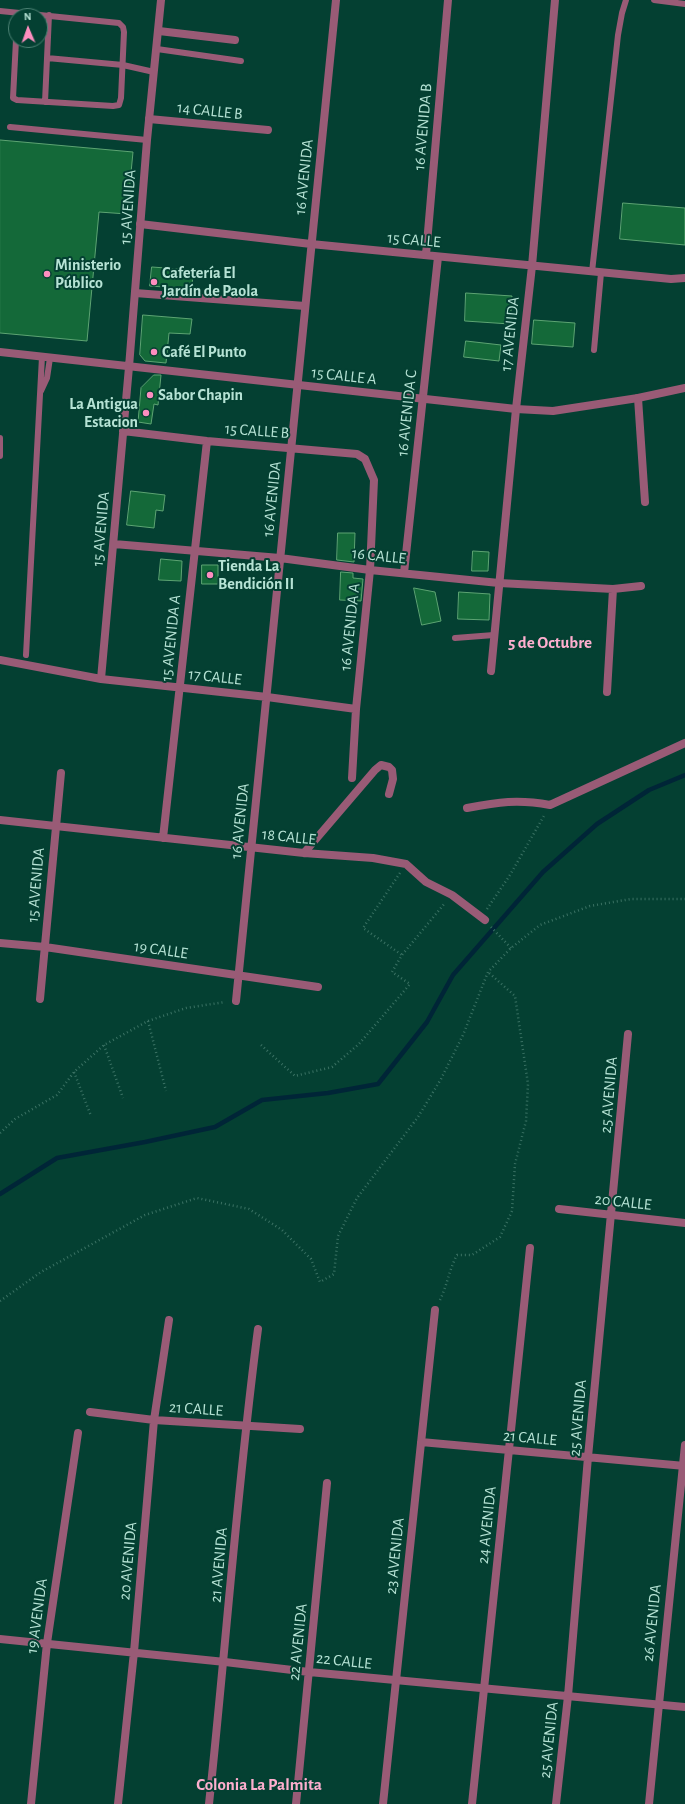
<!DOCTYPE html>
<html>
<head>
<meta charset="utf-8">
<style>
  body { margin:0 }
  #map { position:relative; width:685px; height:1804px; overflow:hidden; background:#044032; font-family:"Alegreya Sans",sans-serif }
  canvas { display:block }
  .north { position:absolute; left:8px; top:8px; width:40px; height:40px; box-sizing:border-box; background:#044032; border:1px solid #4b8173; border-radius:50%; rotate:358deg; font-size:11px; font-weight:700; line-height:16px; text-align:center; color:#b6e3d5 }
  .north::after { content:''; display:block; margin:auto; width:14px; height:18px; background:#fd8ebf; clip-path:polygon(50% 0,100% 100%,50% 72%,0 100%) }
</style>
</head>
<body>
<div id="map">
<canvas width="685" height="1804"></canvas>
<div class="north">N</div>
</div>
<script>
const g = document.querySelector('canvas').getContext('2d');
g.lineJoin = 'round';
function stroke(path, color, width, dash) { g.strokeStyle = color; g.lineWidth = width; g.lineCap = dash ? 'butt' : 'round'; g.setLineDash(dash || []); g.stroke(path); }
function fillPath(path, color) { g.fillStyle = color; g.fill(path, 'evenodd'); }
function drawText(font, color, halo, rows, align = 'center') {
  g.font = font + ' "Alegreya Sans",sans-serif'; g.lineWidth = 4; g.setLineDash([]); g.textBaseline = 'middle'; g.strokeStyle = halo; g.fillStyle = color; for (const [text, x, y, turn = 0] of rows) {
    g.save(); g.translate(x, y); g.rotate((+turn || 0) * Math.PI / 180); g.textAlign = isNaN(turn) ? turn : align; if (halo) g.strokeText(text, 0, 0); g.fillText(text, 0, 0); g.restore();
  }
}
stroke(new Path2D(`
  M0 1194 57 1158 145 1142 215 1127 262 1100 328 1093 378 1084 427 1022 453 975 543 872 597 824 649 790 685 775`), '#002537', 4.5);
const building = new Path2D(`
  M0 140 133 152 127 214 99 212 87 341 0 333Z
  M623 203 685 208V245L620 239Z
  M152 267 193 270 192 289 150 286Z
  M466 293 512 296 510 324 465 321Z
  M143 315 192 319 190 334 169 333 166 363 145 361 140 355Z
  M534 320 575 323 573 347 532 344Z
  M466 341 501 345 499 361 464 357Z
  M154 375H161L158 405 154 404 151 424 138 422 141 388Z
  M131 491 165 495 163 511 156 510 154 528 127 525Z
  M338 533H355L354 562 337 560Z
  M473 551 489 552 488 571H472Z
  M161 559 182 561 181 581 159 580Z
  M202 565H218V584H202Z
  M341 572 353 573V578L363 579 361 601 340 600Z
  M414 588 435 592 441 621 422 625Z
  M459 592 490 594 489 620 458 619Z`);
fillPath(building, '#146939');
stroke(building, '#5da473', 1);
stroke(new Path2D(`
  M400 873 363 928 402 955
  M487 909 510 875 545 814
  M491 927 511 948
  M148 1021 166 1091
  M104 1045 123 1098
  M261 1045 295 1076 332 1067 359 1044 410 984 392 972 402 955 445 903
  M74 1072 91 1116
  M0 1133 15 1119 57 1095 74 1072 104 1045 148 1021 186 1008 225 1002
  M440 1300C447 1286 449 1270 457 1255H472L500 1237 512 1211 515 1164 526 1121 528 1084 515 996 488 972
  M0 1301 41 1272 145 1215 197 1198 249 1209 282 1230 311 1259 320 1282 334 1274 338 1236 357 1198 418 1117 441 1079 463 1035 488 972 511 948 540 925 590 906 631 899H685`), '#3b7264', 2.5, [1, 3]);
stroke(new Path2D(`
  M654 0 685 4
  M0 11 119 23 123 27 124 32 121 98 119 105 113 106 17 100 13 98 16 40
  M157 49 241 61
  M47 58 123 65 154 72
  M45 102 49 15
  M10 127 147 140
  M592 272 618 35 622 13 626 0
  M594 350 601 273
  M41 391 47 378 50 358
  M0 438V456
  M455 638 494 635
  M26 655 42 357`), '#995b76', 6);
stroke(new Path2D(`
  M159 31 235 40
  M149 119 268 130
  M140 224 311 244 671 279 685 278
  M426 255 448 0
  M135 293 305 306
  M638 398 645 502
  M123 431 207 441 357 454 365 459 374 480 370 570 356 709 352 778
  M114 544 280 558 370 570 499 583 613 589 641 586
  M404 573 438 257
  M0 660 101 679 267 697 356 709
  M491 671 516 409 532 266 555 0
  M101 679 129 367
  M607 692 613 589
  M467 808C498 802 518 799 550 805L685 743
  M0 820 304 853 373 858 406 864 426 882 452 895 485 920
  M163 838 207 441
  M304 853 375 770 381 765 389 767 392 770 393 779 389 794
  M0 943 45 947 318 987
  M40 999 61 773
  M236 1001 336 0
  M559 1209 685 1223
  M90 1412 154 1420 300 1429
  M421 1442 685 1466
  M0 1639 225 1662 309 1672 685 1707
  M31 1804 47 1643 78 1433
  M118 1804 134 1652 154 1420 169 1320
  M209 1804C226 1646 237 1487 258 1329
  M296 1804 327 1483
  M383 1804 435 1310
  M472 1804 530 1248
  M556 1804 568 1696 588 1457 628 1034
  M649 1804 685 1445`), '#995b76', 8);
stroke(new Path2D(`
  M0 352 516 409 553 411 638 398 685 388
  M129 367 147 140 161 0`), '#995b76', 8);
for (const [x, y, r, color] of [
  [47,274,4,"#fd8ebf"],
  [154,282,4,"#fd8ebf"],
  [154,352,4,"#fd8ebf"],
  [150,395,4,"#fd8ebf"],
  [146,413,4,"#fd8ebf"],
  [210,575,4,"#fd8ebf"]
]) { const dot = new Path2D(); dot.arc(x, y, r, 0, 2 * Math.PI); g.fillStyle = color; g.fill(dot); stroke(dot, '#044032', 1.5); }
drawText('16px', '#b6e3d5', '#044032', [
  ["14 CALLE B",210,111,6],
  ["16 AVENIDA B",423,127,-85],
  ["16 AVENIDA",304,177,-84],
  ["15 AVENIDA",128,207,-86],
  ["15 CALLE",414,240,5],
  ["17 AVENIDA",510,334,-84],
  ["15 CALLE A",344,376,6],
  ["16 AVENIDA C",407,413,-84],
  ["15 CALLE B",257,431,4],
  ["16 AVENIDA",272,499,-84],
  ["15 AVENIDA",101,529,-85],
  ["16 CALLE",379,556,6],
  ["16 AVENIDA A",350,627,-84],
  ["15 AVENIDA A",171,638,-84],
  ["17 CALLE",215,677,6],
  ["16 AVENIDA",240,821,-84],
  ["18 CALLE",289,837,6],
  ["15 AVENIDA",36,885,-85],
  ["19 CALLE",161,950,8],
  ["25 AVENIDA",609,1095,-85],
  ["20 CALLE",623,1202,6],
  ["21 CALLE",196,1409,4],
  ["25 AVENIDA",578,1418,-85],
  ["21 CALLE",530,1438,5],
  ["24 AVENIDA",487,1525,-84],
  ["23 AVENIDA",395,1556,-84],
  ["20 AVENIDA",128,1561,-85],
  ["21 AVENIDA",219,1565,-85],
  ["19 AVENIDA",37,1616,-82],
  ["26 AVENIDA",652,1623,-84],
  ["22 AVENIDA",298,1642,-84],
  ["22 CALLE",344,1661,6],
  ["25 AVENIDA",549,1740,-84]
]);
drawText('bold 16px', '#b6e3d5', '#044032', [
  ["Ministerio",55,265],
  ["Público",55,283],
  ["Cafetería El",162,273],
  ["Jardín de Paola",162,291],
  ["Café El Punto",162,352],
  ["Sabor Chapin",158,395],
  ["La Antigua",138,404,"right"],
  ["Estacion",138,422,"right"],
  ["Tienda La",218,566],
  ["Bendición II",218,584]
], 'left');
drawText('bold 17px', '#feafcf', '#044032', [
  ["5 de Octubre",550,643],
  ["Colonia La Palmita",259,1785]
]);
</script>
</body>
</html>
